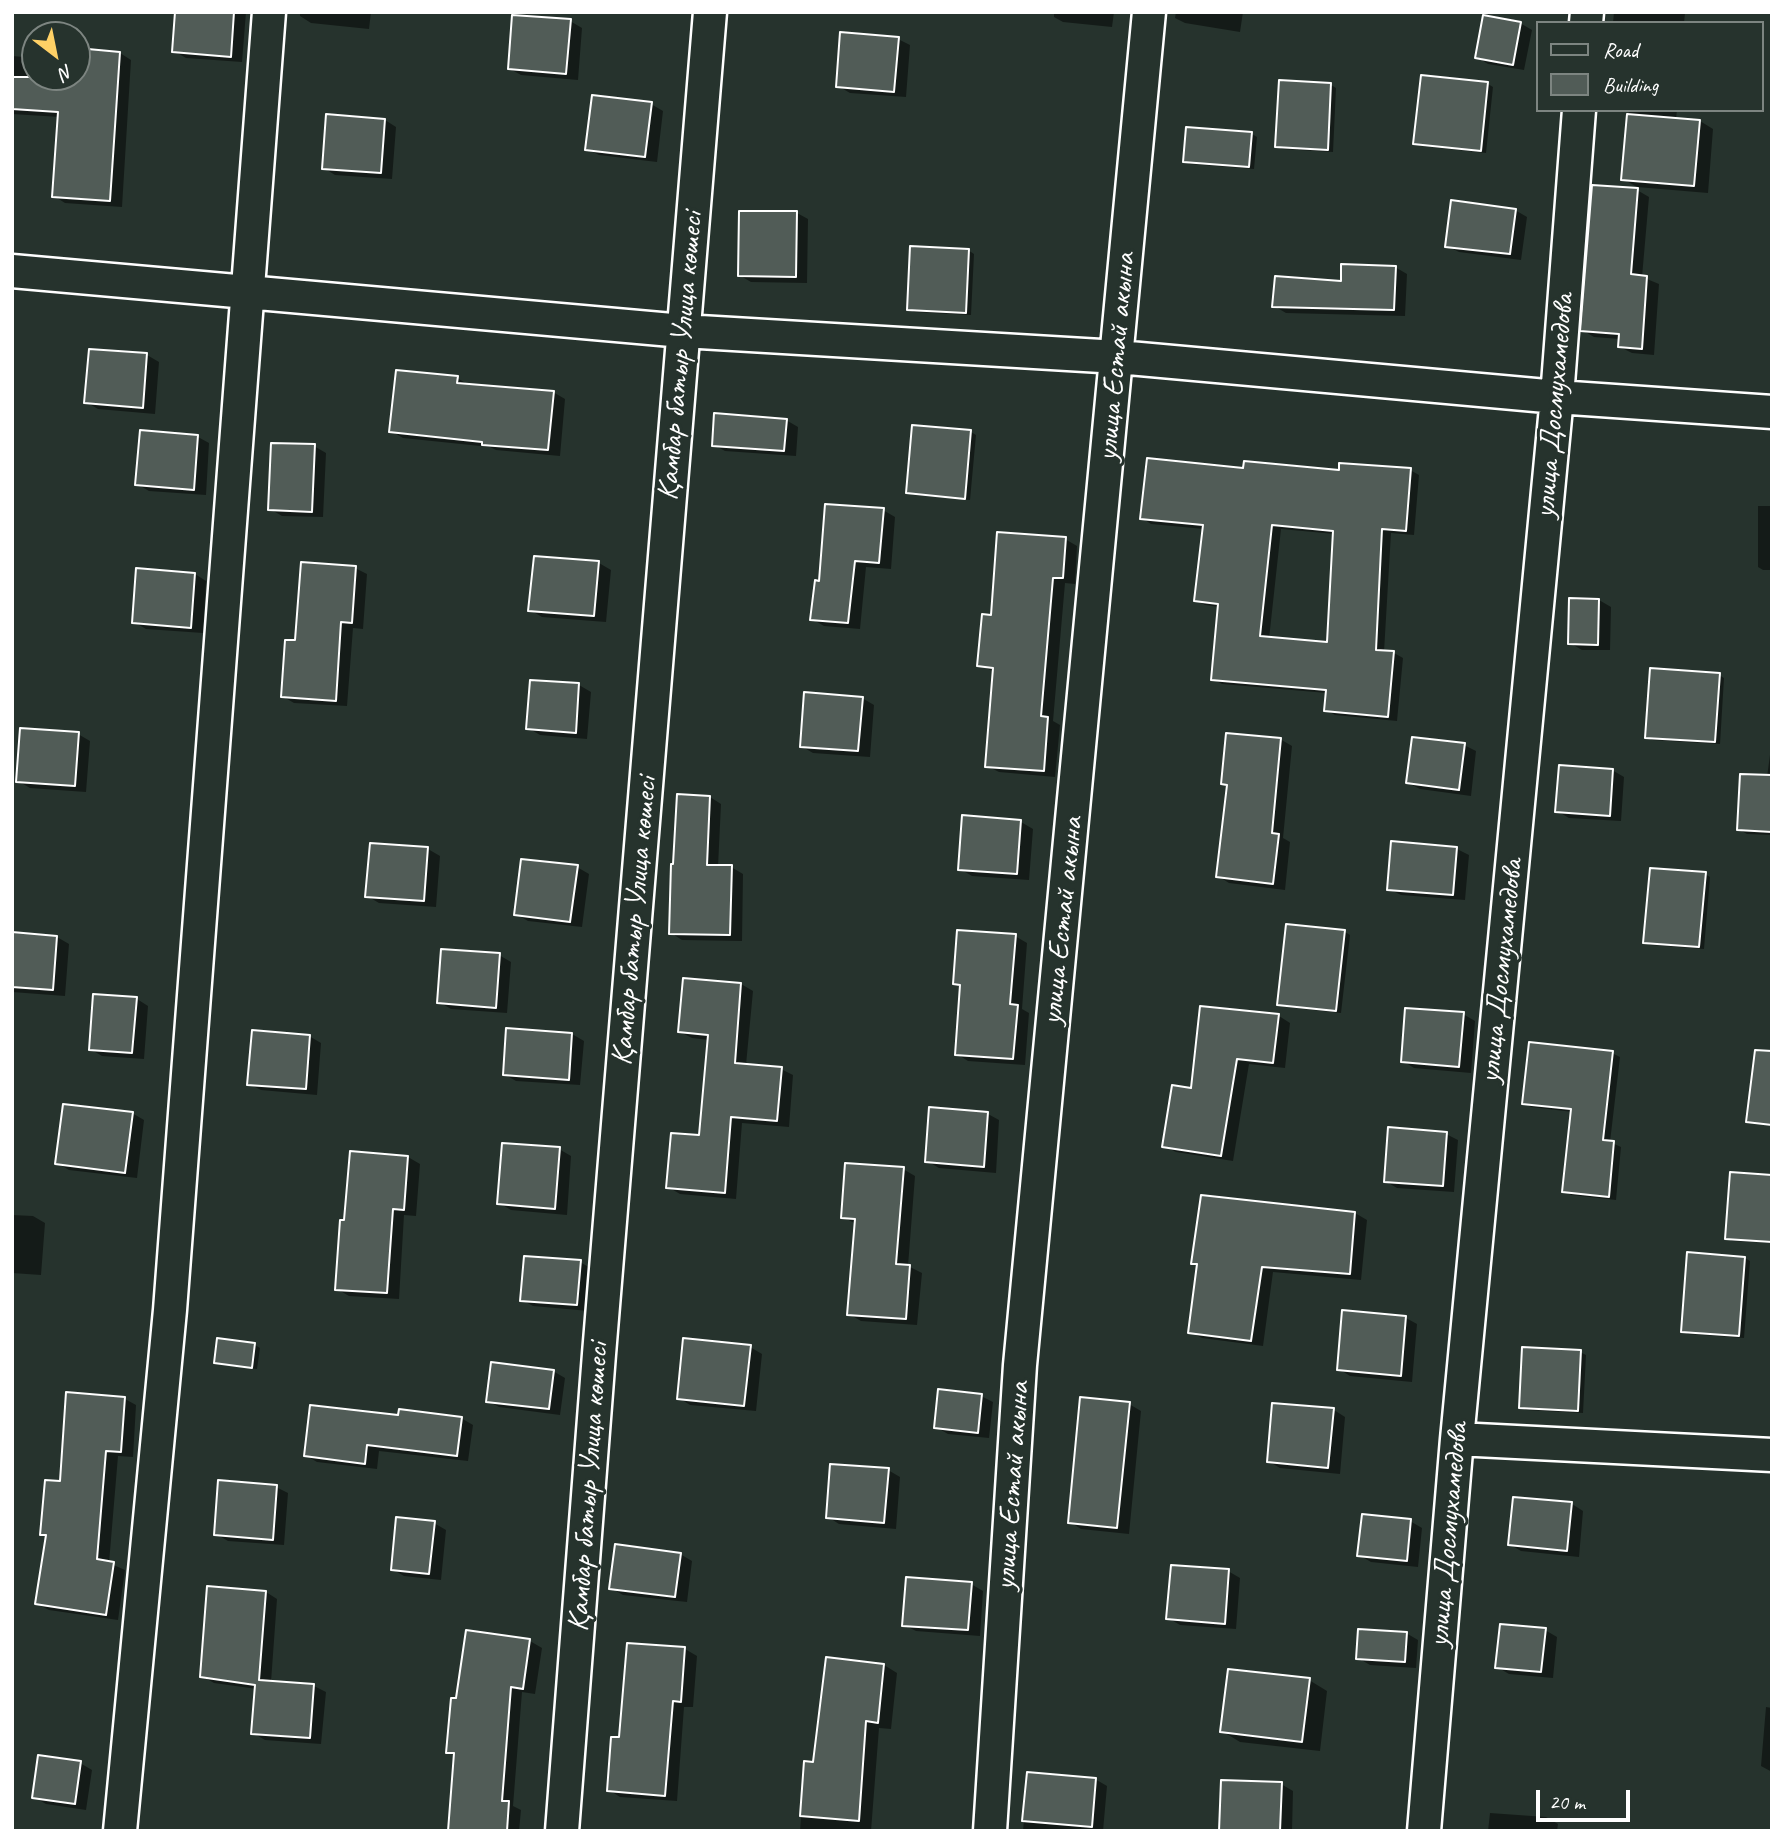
<!DOCTYPE html>
<html>
<head>
<meta charset="utf-8">
<style>
  body { margin:0 }
  #map { position:relative; width:1784px; height:1843px; overflow:hidden; background:#26332d; font-family:Caveat,sans-serif }
  canvas { display:block }
  .frame { position:absolute; inset:0; border:14px solid #fff; pointer-events:none }
  .legend { position:absolute; left:1536px; top:21px; width:228px; height:91px; box-sizing:border-box; background:#26332d; border:2px solid #7d8581; margin:0; padding:9px 12px; list-style:none; font-size:21px; color:#fff }
  .legend li { display:flex; align-items:center; gap:14px; height:35px }
  .legend b { width:35px; border:2px solid #7d8581 }
  .north { position:absolute; left:21px; top:21px; width:70px; height:70px; box-sizing:border-box; background:#26332d; border:2px solid #7d8581; border-radius:50%; rotate:148deg; font-size:19px; font-weight:700; line-height:28px; text-align:center; color:#fff }
  .north::after { content:''; display:block; margin:auto; width:24px; height:32px; background:#ffd166; clip-path:polygon(50% 0,100% 100%,50% 72%,0 100%) }
  .scale { position:absolute; left:1536px; top:1790px; width:94px; height:32px; box-sizing:border-box; border:4px solid #fff; border-top:0; padding-left:9px; font-size:21px; line-height:24px; white-space:nowrap; color:#fff; -webkit-text-stroke:5px #26332d; paint-order:stroke }
</style>
</head>
<body>
<div id="map">
<canvas width="1784" height="1843"></canvas>
<div class="frame"></div>
<ul class="legend">
<li><b style="height:9px;background:#26332d"></b>Road</li>
<li><b style="height:19px;background:#515c57"></b>Building</li>
</ul>
<div class="north">N</div>
<div class="scale">20 m</div>
</div>
<script>
const g = document.querySelector('canvas').getContext('2d');
g.lineJoin = 'round';
function fillPath(path, color) { g.fillStyle = color; g.fill(path, 'evenodd'); }
function stroke(path, color, width, dash) { g.strokeStyle = color; g.lineWidth = width; g.lineCap = dash ? 'butt' : 'round'; g.setLineDash(dash || []); g.stroke(path); }
function drawText(font, color, halo, rows, align = 'center') {
  g.font = font + ' Caveat,sans-serif'; g.lineWidth = 6; g.setLineDash([]); g.textBaseline = 'middle'; g.strokeStyle = halo; g.fillStyle = color; for (const [text, x, y, turn = 0] of rows) {
    g.save(); g.translate(x, y); g.rotate((+turn || 0) * Math.PI / 180); g.textAlign = isNaN(turn) ? turn : align; if (halo) g.strokeText(text, 0, 0); g.fillText(text, 0, 0); g.restore();
  }
}
fillPath(new Path2D(`
  M177 12H246L242 62 186 58 174 51Z
  M300 12H371L369 29 311 23 300 16Z
  M1054 12H1114L1112 27 1063 22 1054 17Z
  M1176 12H1243L1240 32 1185 23 1175 18Z
  M1614 12H1684L1685 13 1684 23H1613Z
  M570 21 582 28 578 80 521 75 510 69Z
  M1520 23 1532 30 1524 70 1488 64 1477 57Z
  M898 39 910 45 906 97 850 93 838 86Z
  M77 50 120 53 131 60 122 207 65 203 54 196 60 117 12 114V56L35 58V77H77Z
  M1422 77 1488 84 1493 87 1486 153 1421 146 1415 143Z
  M1331 85 1336 88 1333 152 1282 149 1277 146Z
  M651 104 663 111 657 162 599 155 587 149Z
  M1629 110H1677L1676 119 1700 121 1713 129 1708 193 1637 187 1623 179Z
  M385 120 396 127 392 179 335 175 324 168Z
  M1252 134 1257 137 1254 169 1190 164 1185 161Z
  M1637 190 1649 197 1642 277 1659 284 1654 355 1632 353 1620 347V339L1594 337 1582 330Z
  M1515 210 1527 217 1521 260 1459 252 1447 246Z
  M797 213 808 219 807 283 751 282 739 275Z
  M968 250 974 254 971 315 914 312 909 309Z
  M1395 267 1407 274 1405 316 1286 313 1274 306Z
  M147 355 159 362 155 414 98 409 86 402Z
  M457 378 469 385 553 392 565 399 560 456 496 450 490 447 403 438 391 431Z
  M786 420 798 427 796 456 725 451 714 445Z
  M971 432 976 435 970 500 913 495 908 492Z
  M198 437 209 443 206 495 149 491 137 484Z
  M314 446 326 453 323 517 282 516 270 509Z
  M1245 470H1410L1419 475 1414 535 1391 533 1384 652 1394 653 1403 658 1397 721 1335 715 1326 710 1327 693 1222 684 1213 679 1220 607 1205 605 1196 600 1204 529 1151 524 1142 518ZM1281 529 1335 534 1329 644 1269 639Z
  M1758 506H1772V570H1763L1758 567Z
  M883 510 895 517 891 569 866 567 860 629 824 626 812 619 820 582Z
  M1065 539 1077 546 1075 584 1065 583 1053 721 1060 725 1055 777 999 772 987 766 995 672 979 665 993 617Z
  M599 563 611 570 606 622 542 617 530 610Z
  M355 568 367 574 363 629 353 628 347 706 294 703 282 696 297 642Z
  M195 574 206 581 203 633 146 629 134 622Z
  M1599 600 1611 607 1610 650H1582L1570 643Z
  M1719 675 1724 678 1720 744 1652 740 1647 737Z
  M532 681 579 685 591 692 587 739 540 735 528 728Z
  M862 698 874 705 870 757 813 753 801 746Z
  M78 734 90 741 86 792 30 788 18 781Z
  M1280 739 1292 746 1283 838 1290 842 1285 890 1229 883 1218 876 1228 787 1223 783Z
  M1772 740V835L1747 834 1738 829 1767 777Z
  M1464 745 1476 751 1471 796 1420 789 1408 783Z
  M1612 770 1624 777 1621 821 1569 818 1557 811Z
  M710 797 721 804 718 867H731L743 874 742 941 682 940 671 933Z
  M964 817 1021 822 1033 829 1029 880 972 876 960 869Z
  M371 844 428 849 440 856 436 907 379 903 367 896Z
  M1457 849 1469 855 1465 900 1401 895 1389 889Z
  M577 867 589 874 582 927 528 921 516 914Z
  M1705 874 1710 877 1704 949 1650 945 1645 942Z
  M1345 932 1350 935 1341 1013 1285 1007 1279 1004Z
  M12 934 57 937 69 944 65 996 12 992Z
  M1015 936 1027 943 1022 1009 1029 1013 1025 1065 968 1061 957 1054 962 988 955 983Z
  M499 955 511 962 507 1013 451 1009 439 1002Z
  M741 984 753 991 746 1065 781 1069 793 1075 789 1127 742 1123 736 1199 680 1194 668 1187 701 1137 709 1040 692 1038 680 1032Z
  M137 999 148 1006 144 1059 102 1056 90 1049Z
  M1463 1014 1475 1021 1471 1073 1414 1068 1403 1061Z
  M1279 1016 1290 1023 1285 1068 1249 1064 1233 1161 1176 1152 1164 1146 1193 1090Z
  M572 1034 584 1041 580 1085 516 1081 504 1074Z
  M309 1036 321 1043 317 1095 261 1090 249 1084Z
  M1612 1053 1620 1057 1610 1142 1621 1147 1616 1200 1571 1195 1564 1191 1573 1112 1531 1107 1524 1103Z
  M132 1113 144 1120 137 1178 69 1170 57 1163Z
  M988 1114 999 1120 996 1173 939 1168 927 1161Z
  M1446 1134 1458 1140 1454 1192 1397 1188 1385 1181Z
  M559 1149 571 1156 567 1215 511 1210 499 1203Z
  M408 1157 420 1164 416 1216 404 1215 399 1299 349 1296 337 1289 346 1222Z
  M903 1169 915 1176 908 1266 922 1273 917 1325 861 1321 849 1314 856 1224 843 1217Z
  M1772 1177V1243L1732 1241 1727 1238Z
  M1355 1213 1367 1220 1361 1280 1273 1272 1263 1346 1202 1338 1190 1332 1199 1266 1193 1263Z
  M12 1215 33 1216 45 1223 41 1275 12 1273Z
  M1745 1258 1750 1261 1744 1338 1688 1334 1683 1331Z
  M580 1262 592 1269 589 1311 533 1306 522 1300Z
  M1406 1318 1417 1324 1412 1382 1350 1376 1339 1369Z
  M255 1345 260 1348 257 1369 221 1365 216 1362Z
  M750 1347 762 1354 756 1411 690 1405 679 1398Z
  M1580 1352 1586 1355 1583 1413 1526 1410 1521 1407Z
  M553 1371 565 1378 560 1415 499 1407 488 1401Z
  M981 1396 993 1402 989 1438 948 1434 936 1427Z
  M125 1399 136 1405 133 1457 118 1456 109 1563 125 1570 118 1620 49 1610 37 1604 47 1537 42 1534 62 1483Z
  M1129 1404 1141 1411 1129 1534 1081 1529 1070 1522Z
  M1334 1410 1345 1417 1340 1474 1280 1468 1268 1461Z
  M461 1418 473 1425 468 1461 379 1451 377 1469 317 1462 305 1455Z
  M888 1470 900 1477 896 1529 839 1524 828 1517Z
  M276 1487 288 1493 284 1545 228 1541 216 1534Z
  M1572 1504 1583 1511 1579 1557 1521 1551 1509 1544Z
  M1410 1521 1422 1528 1418 1567 1371 1562 1359 1555Z
  M434 1523 446 1530 441 1580 404 1576 392 1569Z
  M680 1554 692 1561 687 1602 623 1595 611 1588Z
  M1228 1571 1240 1578 1236 1629 1180 1625 1168 1618Z
  M971 1584 983 1591 980 1636 916 1631 904 1625Z
  M266 1592 277 1599 271 1682 314 1686 326 1692 321 1744 265 1740 253 1733 257 1689 214 1683 202 1676Z
  M1545 1630 1557 1637 1553 1678 1509 1674 1497 1667Z
  M468 1632 530 1641 542 1648 535 1694 522 1692 513 1806 521 1810 519 1831H450L455 1756 448 1752Z
  M1406 1633 1418 1640 1416 1668 1370 1665 1358 1658Z
  M685 1649 697 1656 693 1707H684L677 1801 620 1797 609 1790 621 1739Z
  M884 1665 897 1673 891 1729 879 1728 871 1831H800L805 1763 815 1764Z
  M1309 1680 1327 1691 1320 1751 1240 1742 1222 1731Z
  M1766 1707 1772 1708V1772L1761 1766Z
  M80 1763 92 1770 86 1810 46 1804 34 1797Z
  M1028 1774 1095 1779 1107 1786 1103 1831H1023Z
  M1281 1784 1293 1791 1292 1831H1221Z
  M1490 1813 1546 1817 1558 1824 1557 1831H1488Z`), '#0007');
const building = new Path2D(`
  M175 12H234L231 57 172 52Z
  M512 15 571 19 566 74 508 69Z
  M1483 15 1521 22 1513 65 1475 58Z
  M840 32 899 37 894 92 836 87Z
  M77 48 120 52 110 201 52 197 58 112 12 109V77H77Z
  M1421 75 1488 82 1481 151 1413 144Z
  M1279 80 1331 83 1328 150 1275 147Z
  M592 95 652 102 645 157 585 150Z
  M326 114 385 119 381 173 322 169Z
  M1627 114 1700 120 1694 186 1621 180Z
  M1186 127 1252 132 1249 167 1183 162Z
  M1592 185 1638 188 1631 274 1647 276 1642 349 1618 347 1619 334 1580 331Z
  M1451 200 1516 209 1510 254 1445 247Z
  M739 211H797L796 277 738 276Z
  M910 246 969 249 966 313 907 310Z
  M1341 264 1396 266 1394 310 1272 307 1275 276 1341 281Z
  M89 349 147 353 143 408 84 403Z
  M396 370 458 376 457 383 554 391 548 450 482 445V442L389 432Z
  M714 413 787 419 784 451 712 446Z
  M912 425 971 430 965 499 906 493Z
  M140 430 198 435 194 490 135 485Z
  M271 443 315 444 312 512 268 510Z
  M1147 458 1243 468 1244 461 1339 470V463L1411 468 1406 531 1382 529 1376 650 1394 651 1388 717 1324 711 1326 690 1211 680 1218 604 1194 601 1203 525 1140 519ZM1272 525 1333 531 1327 642 1260 636Z
  M825 504 884 508 879 563 855 561 848 623 810 620 815 580 819 581Z
  M997 532 1066 537 1063 578H1053L1041 716 1048 717 1044 771 985 767 993 668 977 666 982 614 991 615Z
  M534 556 599 561 594 616 528 611Z
  M301 562 356 566 352 623 341 622 336 701 281 697 285 640H295Z
  M136 568 195 573 191 628 132 623Z
  M1569 598 1599 599 1598 645 1568 644Z
  M1650 668 1720 673 1715 742 1645 738Z
  M530 680 579 683 576 733 526 729Z
  M804 692 863 697 858 751 800 747Z
  M20 728 79 732 75 786 16 782Z
  M1226 733 1281 738 1272 833 1279 834 1273 884 1216 877 1227 785 1221 784Z
  M1412 737 1465 743 1459 790 1406 783Z
  M1559 765 1613 769 1610 816 1555 812Z
  M1740 774 1772 775V832L1737 830Z
  M677 794 710 796 707 865H732L730 935 669 934 671 864H673Z
  M962 815 1021 820 1017 874 958 870Z
  M1391 841 1457 847 1453 895 1387 890Z
  M370 843 428 847 424 901 365 897Z
  M521 859 578 865 570 922 514 915Z
  M1650 868 1706 872 1699 947 1643 943Z
  M1286 924 1345 930 1336 1011 1277 1005Z
  M957 930 1016 934 1010 1004 1018 1005 1013 1059 955 1055 960 985 953 984Z
  M12 932 57 936 53 990 12 987Z
  M441 949 500 953 496 1008 437 1003Z
  M683 978 741 983 735 1063 782 1067 777 1121 731 1117 725 1193 666 1188 671 1133 699 1135 708 1035 678 1032Z
  M93 994 137 997 132 1053 89 1050Z
  M1200 1006 1279 1014 1273 1063 1237 1059 1221 1156 1162 1147 1172 1085 1191 1088Z
  M1405 1008 1464 1012 1459 1067 1401 1062Z
  M506 1028 572 1033 569 1080 503 1075Z
  M252 1030 310 1035 306 1089 247 1085Z
  M1529 1042 1613 1051 1603 1140 1614 1141 1609 1197 1562 1192 1571 1109 1522 1104Z
  M1755 1050 1772 1051V1125L1746 1122Z
  M63 1104 133 1112 125 1173 55 1164Z
  M929 1107 988 1112 984 1167 925 1162Z
  M1388 1127 1447 1132 1443 1186 1384 1182Z
  M502 1143 560 1147 555 1209 497 1204Z
  M350 1151 408 1156 404 1210 393 1209 387 1293 335 1290 340 1220H344Z
  M845 1163 904 1167 896 1264 910 1265 906 1319 847 1315 855 1219 841 1218Z
  M1730 1172 1772 1175V1242L1725 1239Z
  M1201 1195 1355 1212 1350 1274 1262 1267 1251 1341 1188 1333 1197 1264H1191Z
  M1687 1252 1745 1257 1739 1336 1681 1332Z
  M524 1256 581 1260 577 1305 520 1301Z
  M1342 1310 1406 1316 1401 1376 1337 1370Z
  M217 1338 255 1343 252 1368 214 1363Z
  M683 1338 751 1345 744 1406 677 1399Z
  M1522 1347 1581 1350 1578 1411 1519 1408Z
  M491 1362 554 1370 549 1409 486 1402Z
  M938 1389 982 1394 978 1433 934 1428Z
  M66 1392 125 1397 121 1452 106 1451 97 1559 114 1562 106 1615 35 1604 46 1535H40L45 1480 60 1481Z
  M1080 1397 1130 1402 1117 1528 1068 1523Z
  M1272 1403 1334 1408 1328 1468 1267 1462Z
  M310 1405 398 1415 399 1409 462 1417 457 1456 367 1445 365 1464 304 1456Z
  M830 1464 889 1468 884 1523 826 1518Z
  M218 1480 277 1485 273 1540 214 1535Z
  M1513 1497 1572 1502 1567 1551 1508 1545Z
  M1362 1514 1411 1519 1407 1561 1357 1556Z
  M396 1517 435 1521 429 1574 391 1570Z
  M615 1544 681 1553 675 1597 609 1589Z
  M1171 1565 1229 1569 1225 1624 1166 1619Z
  M906 1577 972 1582 968 1630 902 1626Z
  M207 1586 266 1591 259 1680 314 1684 310 1738 251 1734 255 1685 200 1677Z
  M1500 1624 1546 1628 1541 1672 1495 1668Z
  M1358 1629 1407 1632 1405 1662 1356 1659Z
  M466 1630 530 1639 523 1689 511 1687 502 1801H509L507 1831H448L454 1753H446L451 1698H456Z
  M627 1643 685 1647 681 1702 673 1701 665 1796 607 1791 611 1737H619Z
  M826 1657 884 1664 878 1723 866 1721 859 1821 800 1816 804 1761 813 1762Z
  M1228 1669 1310 1678 1302 1742 1220 1732Z
  M38 1755 81 1761 75 1804 32 1798Z
  M1027 1772 1096 1778 1092 1827 1022 1821Z
  M1221 1780 1282 1782 1280 1831H1219Z`);
fillPath(building, '#515c57');
stroke(building, '#fff', 2);
const minor = new Path2D(`
  M1586 23 1587 12
  M12 271 683 331 1118 357 1557 397 1772 412
  M1457 1439 1772 1455
  M120 1831 170 1310 269 12
  M562 1831 599 1354 710 12
  M990 1831 1020 1365 1149 12
  M1424 1831 1457 1439 1557 397 1579 110`);
stroke(minor, '#fff', 37);
stroke(minor, '#26332d', 32);
drawText('30px', '#fff', '#26332d', [
  ["Қамбар батыр Улица көшесі",681,356,-85],
  ["улица Естай акына",1117,357,-85],
  ["улица Досмухамедова",1555,406,-85],
  ["Қамбар батыр Улица көшесі",635,921,-85],
  ["улица Естай акына",1063,921,-84],
  ["улица Досмухамедова",1502,971,-84],
  ["улица Естай акына",1013,1486,-86],
  ["Қамбар батыр Улица көшесі",589,1487,-86],
  ["улица Досмухамедова",1449,1535,-85]
]);
</script>
</body>
</html>
